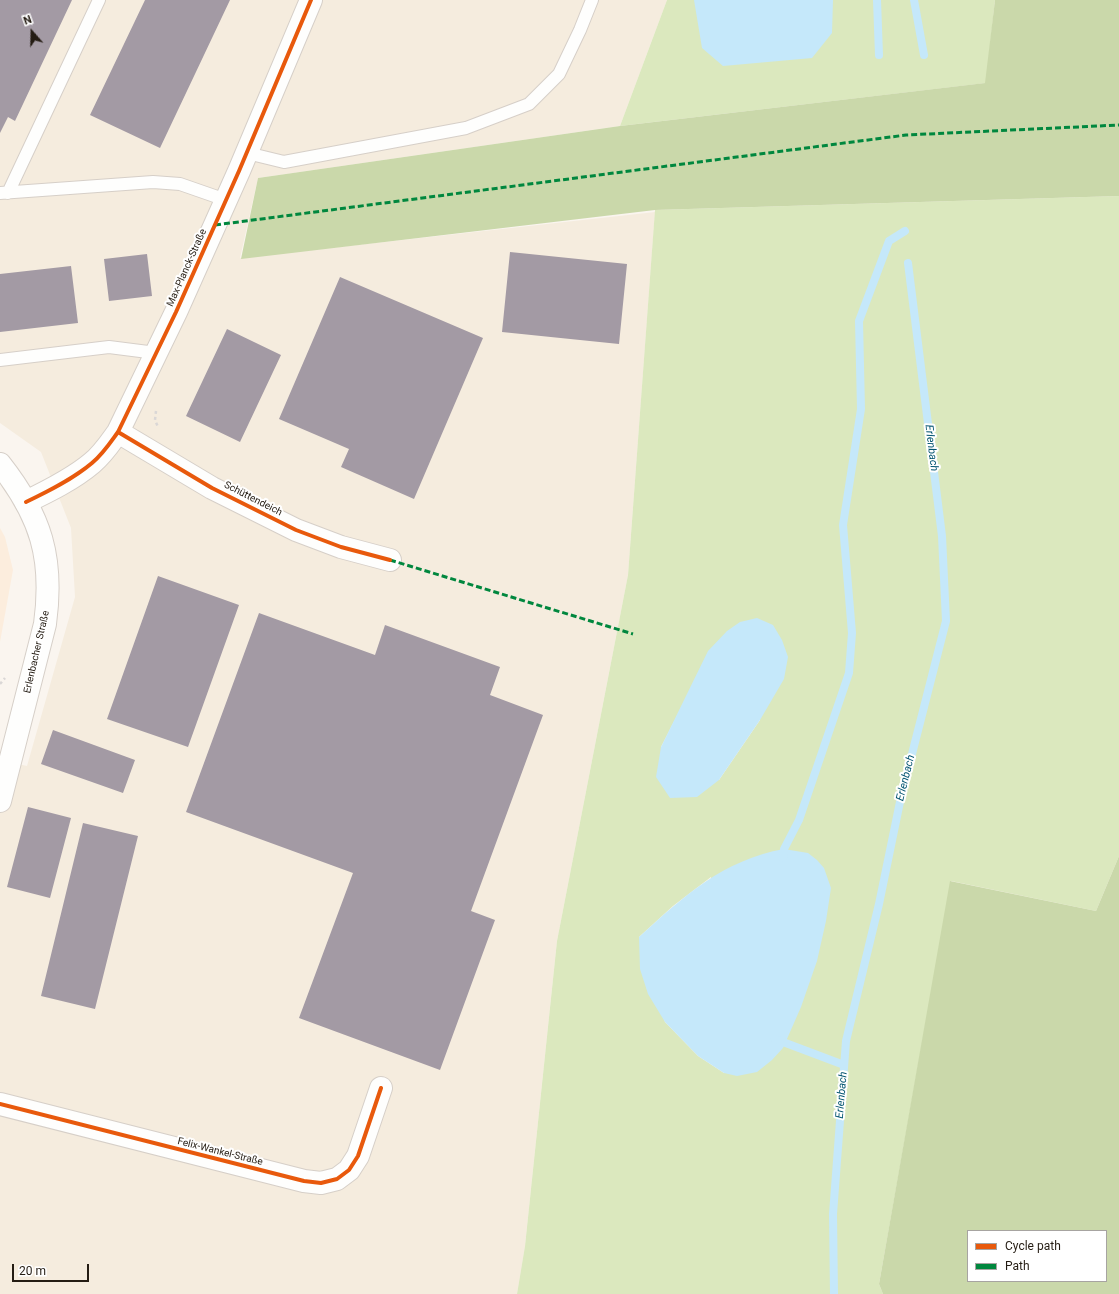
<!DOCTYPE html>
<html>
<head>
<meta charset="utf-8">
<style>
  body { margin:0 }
  #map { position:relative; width:1119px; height:1294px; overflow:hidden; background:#faf5ef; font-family:Roboto,sans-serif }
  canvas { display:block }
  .legend { position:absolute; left:967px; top:1230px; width:140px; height:52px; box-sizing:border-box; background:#fff; border:1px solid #a7a4a1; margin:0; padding:5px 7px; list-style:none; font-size:12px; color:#241c13 }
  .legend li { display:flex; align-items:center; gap:8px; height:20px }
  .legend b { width:20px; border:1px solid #a7a4a1 }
  .north { position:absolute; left:12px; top:12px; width:40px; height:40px; -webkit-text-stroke:3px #fff; paint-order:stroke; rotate:340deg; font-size:11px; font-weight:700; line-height:16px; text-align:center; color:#241c13 }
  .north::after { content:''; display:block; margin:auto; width:14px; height:18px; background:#241c13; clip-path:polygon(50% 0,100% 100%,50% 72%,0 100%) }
  .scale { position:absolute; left:12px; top:1264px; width:77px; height:18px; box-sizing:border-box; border:2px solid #241c13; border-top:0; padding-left:5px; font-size:12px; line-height:14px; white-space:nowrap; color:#241c13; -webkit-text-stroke:3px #fff; paint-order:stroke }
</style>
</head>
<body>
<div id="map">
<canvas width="1119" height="1294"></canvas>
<ul class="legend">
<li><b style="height:5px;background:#e8590c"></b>Cycle path</li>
<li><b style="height:5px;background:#00873e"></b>Path</li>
</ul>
<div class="north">N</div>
<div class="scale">20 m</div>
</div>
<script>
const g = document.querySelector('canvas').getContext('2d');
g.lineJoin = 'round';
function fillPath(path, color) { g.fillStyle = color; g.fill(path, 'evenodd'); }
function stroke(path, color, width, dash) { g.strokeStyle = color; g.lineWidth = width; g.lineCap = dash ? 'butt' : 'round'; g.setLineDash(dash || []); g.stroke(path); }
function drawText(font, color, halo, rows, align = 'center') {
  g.font = font + ' Roboto,sans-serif'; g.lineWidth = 4; g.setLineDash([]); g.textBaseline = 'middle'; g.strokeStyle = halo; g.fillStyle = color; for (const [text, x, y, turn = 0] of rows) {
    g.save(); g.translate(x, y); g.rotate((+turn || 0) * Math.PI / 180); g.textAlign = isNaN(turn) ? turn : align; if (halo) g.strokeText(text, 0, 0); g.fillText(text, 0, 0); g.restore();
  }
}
fillPath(new Path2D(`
  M0 528 5 537 13 570 0 642Z`), '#fceddd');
fillPath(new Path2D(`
  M0 0H667L620 126 258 178 240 258 655 212 628 575 557 941 525 1246 517 1294H0V760L27 766 75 597 71 528 41 452 0 423Z`), '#f5ecde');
fillPath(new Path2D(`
  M667 0H995L986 83 620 126Z
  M1119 196V856L1096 911 951 881 879 1284 883 1294H517L525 1246 557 941 628 575 655 210ZM681 708 760 720 719 780 661 747ZM711 877 724 1073 698 1056 665 1022 639 937 673 906Z`), '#dbe8be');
fillPath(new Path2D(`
  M995 0H1119V196L655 210 241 259 258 178 620 126 985 83Z
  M1119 856V1294H883L879 1284 950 881 1096 911ZM968 1231H1106V1281H968Z`), '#cad8aa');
fillPath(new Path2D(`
  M694 0H833L832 33 812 58 723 66 702 48Z
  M757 618 773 625 782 640 788 657 784 679 760 720 719 780 697 797 670 798 656 777 661 747 708 651 727 631 740 622Z
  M784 849 808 853 817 860 824 868 831 888 826 921 817 961 801 1007 783 1048 772 1060 757 1072 737 1076 724 1073 698 1056 665 1022 648 994 640 969 639 937C684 896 723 860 784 849Z`), '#c5e8fa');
stroke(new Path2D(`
  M877 0 879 55
  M914 0 924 55
  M783 858 784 849 799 820 849 673 852 633 843 525 861 409 859 321 889 241 905 231
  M775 1039 844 1065
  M834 1294 833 1214 846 1041 879 904 901 797 946 621 942 536 908 263`), '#c5e8fa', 8);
fillPath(new Path2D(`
  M0 0H72L15 121 8 117 0 133Z
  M145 0H230L160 148 90 115Z
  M510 252 627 264 619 344 502 332Z
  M147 254 152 296 109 301 104 259Z
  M71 266 78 323 0 332V274Z
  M340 277 483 338 414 499 341 467 349 449 279 419Z
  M227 329 281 355 240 442 186 416Z
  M158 576 239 605 188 747 107 719Z
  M259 613 375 655 385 625 500 667 490 695 543 715 471 911 495 920 440 1070 299 1018 353 873 186 812Z
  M53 730 135 760 123 793 41 764Z
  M28 807 71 818 50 898 7 887Z
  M83 823 138 836 95 1009 41 996Z`), '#a39aa4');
const lane = new Path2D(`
  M247 153 284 162 466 128 529 104 559 74 580 30 592 0
  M0 193 153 182 180 184 226 200
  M8 193 99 0
  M0 360 109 347 156 353`);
const street = new Path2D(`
  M118 432 212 488 296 530 341 547 390 560
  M26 502C49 491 73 479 92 463 103 454 110 443 118 432L176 312 239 171 311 0
  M0 1104 304 1181 321 1183 337 1179 349 1170 358 1156 381 1088`);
const secondary = new Path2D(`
  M0 464C41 516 54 558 45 624L0 801`);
stroke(lane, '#d6cfc8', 14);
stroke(street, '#d6cfc8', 24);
stroke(secondary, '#d6cfc8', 24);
stroke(new Path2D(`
  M156 411 155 420 158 427
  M0 684 5 678`), '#dad7d6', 2.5, [3, 3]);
stroke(lane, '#fefefd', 12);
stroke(street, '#fefefd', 22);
stroke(secondary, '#fefefd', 22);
stroke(new Path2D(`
  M215 225 906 135 1119 125
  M390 560 633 634`), '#00873e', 3, [6, 3]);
stroke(new Path2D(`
  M118 432 212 488 296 530 341 547 390 560
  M26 502C49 491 73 479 92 463 103 454 110 443 118 432L176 312 239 171 311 0
  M0 1104 304 1181 321 1183 337 1179 349 1170 358 1156 381 1088`), '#e8590c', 4);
drawText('10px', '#241c13', '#fff', [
  ["Max-Planck-Straße",187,268,-66],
  ["Schüttendeich",253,499,27],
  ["Erlenbacher Straße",37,652,-77],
  ["Felix-Wankel-Straße",220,1152,14]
]);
drawText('italic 11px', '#005370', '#fff', [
  ["Erlenbach",931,448,83],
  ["Erlenbach",906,778,-76],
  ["Erlenbach",842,1095,-85]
]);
</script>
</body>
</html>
